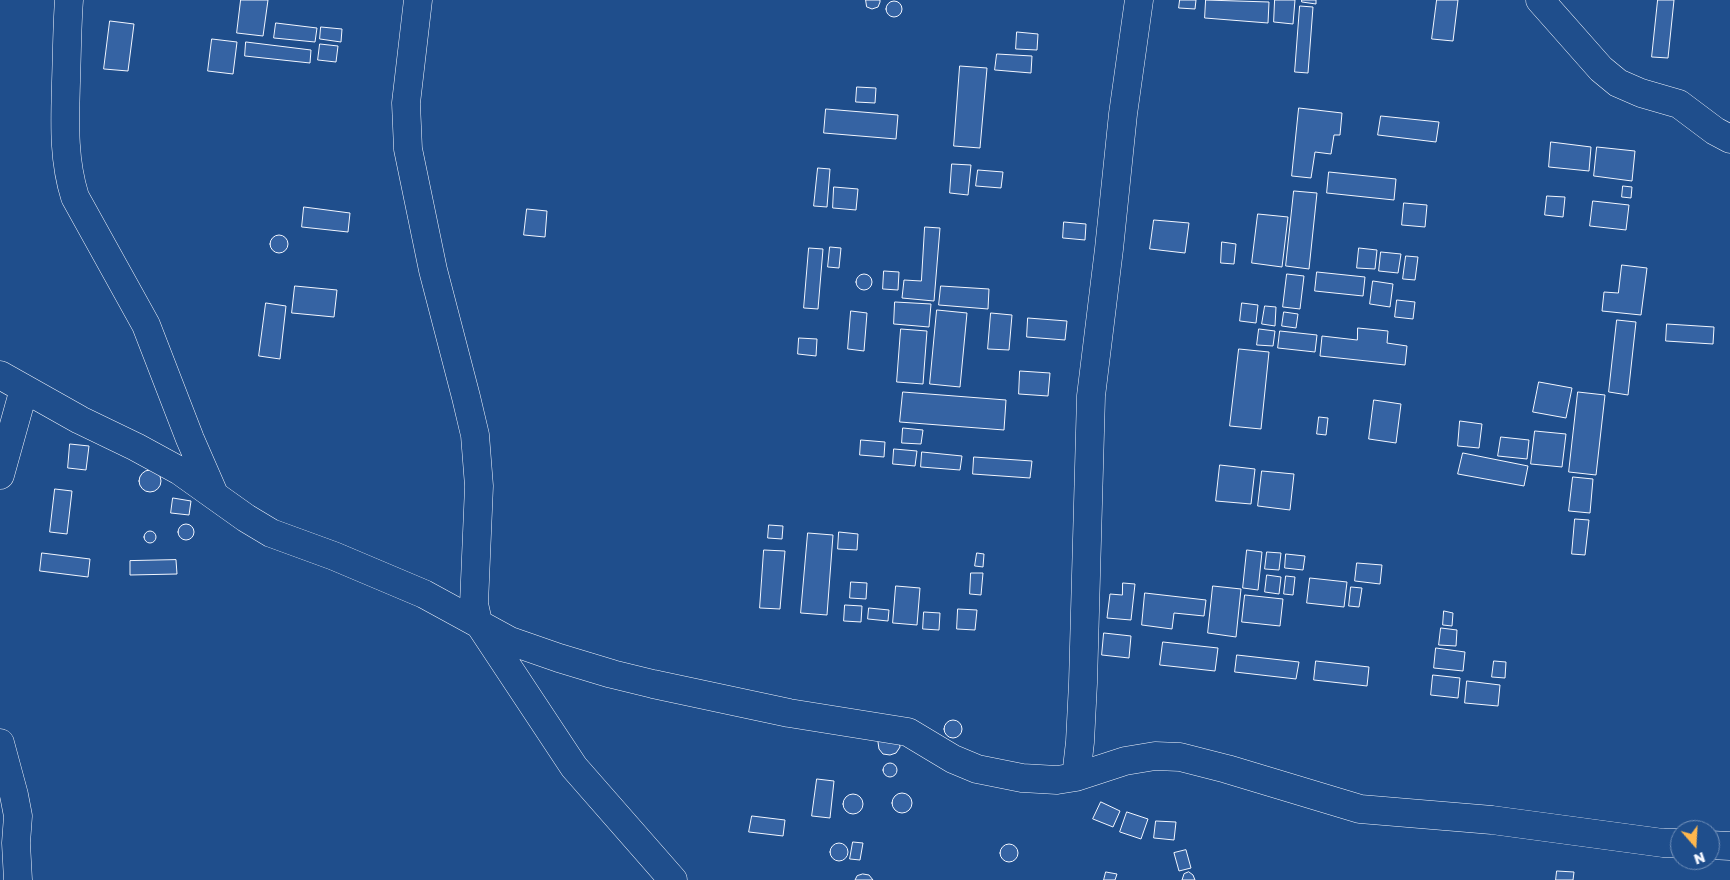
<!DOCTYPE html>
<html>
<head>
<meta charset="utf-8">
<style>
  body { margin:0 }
  #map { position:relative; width:1730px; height:880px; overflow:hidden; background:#1f4e8c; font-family:"Golos Text",sans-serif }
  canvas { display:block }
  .north { position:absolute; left:1670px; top:820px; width:50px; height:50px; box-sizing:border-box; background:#1f4e8c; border:1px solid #7391ba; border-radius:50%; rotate:161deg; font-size:14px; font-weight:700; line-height:20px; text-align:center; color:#f2f6ff }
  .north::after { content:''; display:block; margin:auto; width:18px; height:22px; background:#ffb74d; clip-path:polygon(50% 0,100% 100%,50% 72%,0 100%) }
</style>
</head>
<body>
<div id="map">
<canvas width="1730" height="880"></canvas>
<div class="north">N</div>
</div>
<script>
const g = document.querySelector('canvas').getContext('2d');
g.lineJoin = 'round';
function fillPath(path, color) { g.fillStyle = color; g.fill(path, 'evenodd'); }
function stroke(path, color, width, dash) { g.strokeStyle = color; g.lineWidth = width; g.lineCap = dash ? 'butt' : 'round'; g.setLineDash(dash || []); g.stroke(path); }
const building = new Path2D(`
  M241 0H268L263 36 237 33Z
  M866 0H880V2L878 7 872 9 867 7Z
  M1180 0H1196L1195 9 1179 8Z
  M1206 0 1269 2 1268 23 1205 18Z
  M1275 0H1295L1293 24 1274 22Z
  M1302 0H1316V4L1302 2Z
  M1437 0H1458L1453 41 1432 39Z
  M1658 0H1674L1668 58 1652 57Z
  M886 9a8 8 0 1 1 16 0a8 8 0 1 1-16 0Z
  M1300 6 1313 7 1308 73 1295 72Z
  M110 21 134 24 128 71 104 69Z
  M276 23 317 28 315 42 274 38Z
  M321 27 342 29 341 42 320 39Z
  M1017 32 1038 34 1037 50 1016 49Z
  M212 39 237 42 233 74 208 71Z
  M246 42 311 50 310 63 245 56Z
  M320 44 338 46 336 62 318 60Z
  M997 54 1032 56 1031 73 995 70Z
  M960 66 987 68 980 148 954 146Z
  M857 87 876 88 875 103 856 102Z
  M1299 108 1342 113 1340 135H1334L1331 154 1315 152 1311 178 1292 176Z
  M826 109 898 115 896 139 824 133Z
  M1381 116 1439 122 1436 142 1378 135Z
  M1551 142 1591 147 1589 171 1549 167Z
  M1597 147 1635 151 1632 181 1594 176Z
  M952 164 971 165 968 195 950 193Z
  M818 168 830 169 827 207 814 206Z
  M978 170 1003 172 1001 188 976 186Z
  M1329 172 1396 179 1394 200 1327 193Z
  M1623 186 1632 187 1631 198 1622 197Z
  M834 187 858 189 856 210 833 208Z
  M1294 191 1317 193 1309 269 1286 266Z
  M1547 196 1565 197 1563 217 1545 215Z
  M1593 201 1629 205 1626 230 1590 226Z
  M1404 203 1427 205 1425 227 1402 225Z
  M304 207 350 213 348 232 302 227Z
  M527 209 547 211 545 237 524 235Z
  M1258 214 1288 217 1282 267 1252 263Z
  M1154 220 1189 223 1185 253 1150 249Z
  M1064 222 1086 224 1085 240 1063 238Z
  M925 227 940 228 934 301 902 298 904 280 921 281Z
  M270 244a9 9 0 1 1 18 0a9 9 0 1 1-18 0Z
  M1222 242 1236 244 1234 264 1221 263Z
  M830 247 841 248 839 268 828 267Z
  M809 248 823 249 818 309 804 308Z
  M1359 248 1377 250 1375 269 1357 268Z
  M1381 252 1401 254 1398 273 1379 271Z
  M1406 256 1418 257 1415 280 1403 279Z
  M1622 265 1647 268 1641 315 1602 311 1604 292 1618 293Z
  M884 271 899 272 898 290 883 289Z
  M1317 272 1365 277 1363 296 1315 291Z
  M856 282a8 8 0 1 1 16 0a8 8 0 1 1-16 0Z
  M1287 274 1304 276 1300 309 1283 307Z
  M1373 281 1393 284 1390 307 1370 304Z
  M295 286 337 290 334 317 292 313Z
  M941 286 989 289 988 309 939 305Z
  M1397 300 1415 302 1413 319 1395 317Z
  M895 302 931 304 929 327 894 324Z
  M266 303 286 306 280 359 259 356Z
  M1242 303 1258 305 1256 323 1240 321Z
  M1265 306 1276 307 1275 326 1262 324Z
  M937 310 967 313 960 387 930 384Z
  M851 311 867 313 864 351 848 349Z
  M1284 312 1298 314 1296 328 1282 326Z
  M991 313 1012 315 1009 350 988 349Z
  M1028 318 1067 321 1065 340 1027 337Z
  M1617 320 1636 322 1628 395 1609 392Z
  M1667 324 1714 327 1713 344 1666 341Z
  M1358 328 1388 331 1387 343 1407 346 1405 365 1320 356 1322 336 1357 340Z
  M901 329 927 331 923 384 897 382Z
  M1259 329 1275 331 1273 346 1257 345Z
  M1280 331 1317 335 1315 352 1278 348Z
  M799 338 817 339 816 356 798 354Z
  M1239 349 1269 352 1261 429 1230 426Z
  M1020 371 1050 373 1048 396 1019 394Z
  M1539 382 1572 388 1566 418 1533 412Z
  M903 392 1006 400 1004 430 900 422Z
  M1578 392 1605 395 1596 475 1569 472Z
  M1374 400 1401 404 1396 443 1369 439Z
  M1319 417 1328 418 1326 435 1317 434Z
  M1460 421 1482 424 1479 448 1458 446Z
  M903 428 923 430 921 444 902 443Z
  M1535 431 1566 434 1562 467 1531 464Z
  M1501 437 1529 440 1527 459 1498 456Z
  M861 440 885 442 884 457 860 455Z
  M70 444 89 446 86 470 68 468Z
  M894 449 917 451 915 466 893 464Z
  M922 452 962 456 960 470 921 467Z
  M1463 453 1528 466 1524 486 1458 474Z
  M974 457 1032 461 1030 478 973 474Z
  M1220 465 1255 469 1251 504 1216 501Z
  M139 481a11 11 0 1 1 22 0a11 11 0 1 1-22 0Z
  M1262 471 1294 474 1290 510 1258 506Z
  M1573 477 1593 479 1590 513 1569 511Z
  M55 489 72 491 67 534 50 532Z
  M173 498 191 501 189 515 171 513Z
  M1575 519 1589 520 1585 555 1572 554Z
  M178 532a8 8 0 1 1 16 0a8 8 0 1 1-16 0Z
  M769 525 783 526 782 539 768 538Z
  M144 537a6 6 0 1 1 12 0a6 6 0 1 1-12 0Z
  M839 532 858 534 857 550 838 549Z
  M808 533 833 535 827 615 801 613Z
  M764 550 785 551 780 609 760 608Z
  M1247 550 1262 552 1258 590 1243 588Z
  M1267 552 1281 553 1279 570 1265 569Z
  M42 553 90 559 88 577 40 571Z
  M977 553 984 554 983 567 975 566Z
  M1286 554 1305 556 1303 570 1285 568Z
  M176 560 177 574 130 575V561Z
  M1357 563 1382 565 1380 584 1355 581Z
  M971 573H983L981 595 970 594Z
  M1267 575 1281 577 1279 594 1265 592Z
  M1286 576 1295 577 1293 595 1284 594Z
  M1310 578 1347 582 1344 607 1307 603Z
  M851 582 867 583 866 599 850 598Z
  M1123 583 1135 584 1131 620 1107 618 1110 594 1122 595Z
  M896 586 920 588 917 625 893 623Z
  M1213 586 1241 589 1236 637 1208 633Z
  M1351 587 1362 588 1359 607 1349 606Z
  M1145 593 1206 600 1204 616 1174 613 1172 629 1142 625Z
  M1245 595 1283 599 1280 626 1242 622Z
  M845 605 862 606 861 622 844 621Z
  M869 608 889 610 888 621 868 619Z
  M958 609 977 610 975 630 957 629Z
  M1444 611 1453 613 1452 626 1443 625Z
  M924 612 940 613 939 630 923 629Z
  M1441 628 1457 630 1456 646 1439 645Z
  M1104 633 1131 636 1129 658 1102 655Z
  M1163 642 1218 648 1215 671 1160 665Z
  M1436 648 1465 652 1463 671 1434 668Z
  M1237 655 1299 662 1296 679 1235 672Z
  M1316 661 1369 667 1367 686 1314 680Z
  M1494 661 1506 662 1505 678 1492 677Z
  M1433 675 1460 678 1458 698 1431 695Z
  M1467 681 1500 685 1498 706 1465 703Z
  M944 729a9 9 0 1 1 18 0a9 9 0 1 1-18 0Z
  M882 736 899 740 900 747 896 753 890 755 883 754 879 749 878 742Z
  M883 770a7 7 0 1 1 14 0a7 7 0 1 1-14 0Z
  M817 779 834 781 830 818 812 816Z
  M892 803a10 10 0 1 1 20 0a10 10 0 1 1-20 0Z
  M843 804a10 10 0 1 1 20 0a10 10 0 1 1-20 0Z
  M1101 802 1120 811 1113 827 1093 819Z
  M1127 812 1148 819 1141 839 1120 832Z
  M752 816 785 820 783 836 749 832Z
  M1156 821 1176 822 1174 840 1154 838Z
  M853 842 863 843 860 860 850 859Z
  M830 852a9 9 0 1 1 18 0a9 9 0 1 1-18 0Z
  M1000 853a9 9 0 1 1 18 0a9 9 0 1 1-18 0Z
  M1186 850 1191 868 1179 871 1174 853Z
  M1557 871 1574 872 1573 880H1556Z
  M1106 872 1117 874 1115 880H1104Z
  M1189 872 1193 875 1195 880H1182L1184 874Z
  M863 874 869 875 873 880H855L857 876Z`);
fillPath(building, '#3563a3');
stroke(building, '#f2f6ff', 1);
const minor = new Path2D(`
  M69 0C67 27 67 54 66 82 65 121 63 159 75 197L146 325 190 439 214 494
  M418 0 406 103 408 149 433 270 466 397 475 435 479 486 474 604 478 622 574 767 673 880
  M1540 0 1601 69 1618 83 1641 93 1679 104 1715 131 1730 139
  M0 375 80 420 136 447 180 471 246 518 271 533 334 556 424 594 510 641 559 658 612 674 653 684 789 713 908 732 953 759 977 769 1022 778 1057 780 1076 777 1125 761 1155 756 1180 757 1227 769 1360 809 1492 820 1663 843H1680
  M0 475 24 389
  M0 743 14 795 18 816 16 843 18 880
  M1076 777 1080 742 1083 683 1091 396 1109 249 1123 114 1139 0
  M1710 845 1730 846`);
stroke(minor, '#f2f6ff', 29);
stroke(minor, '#1f4e8c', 28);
</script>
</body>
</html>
